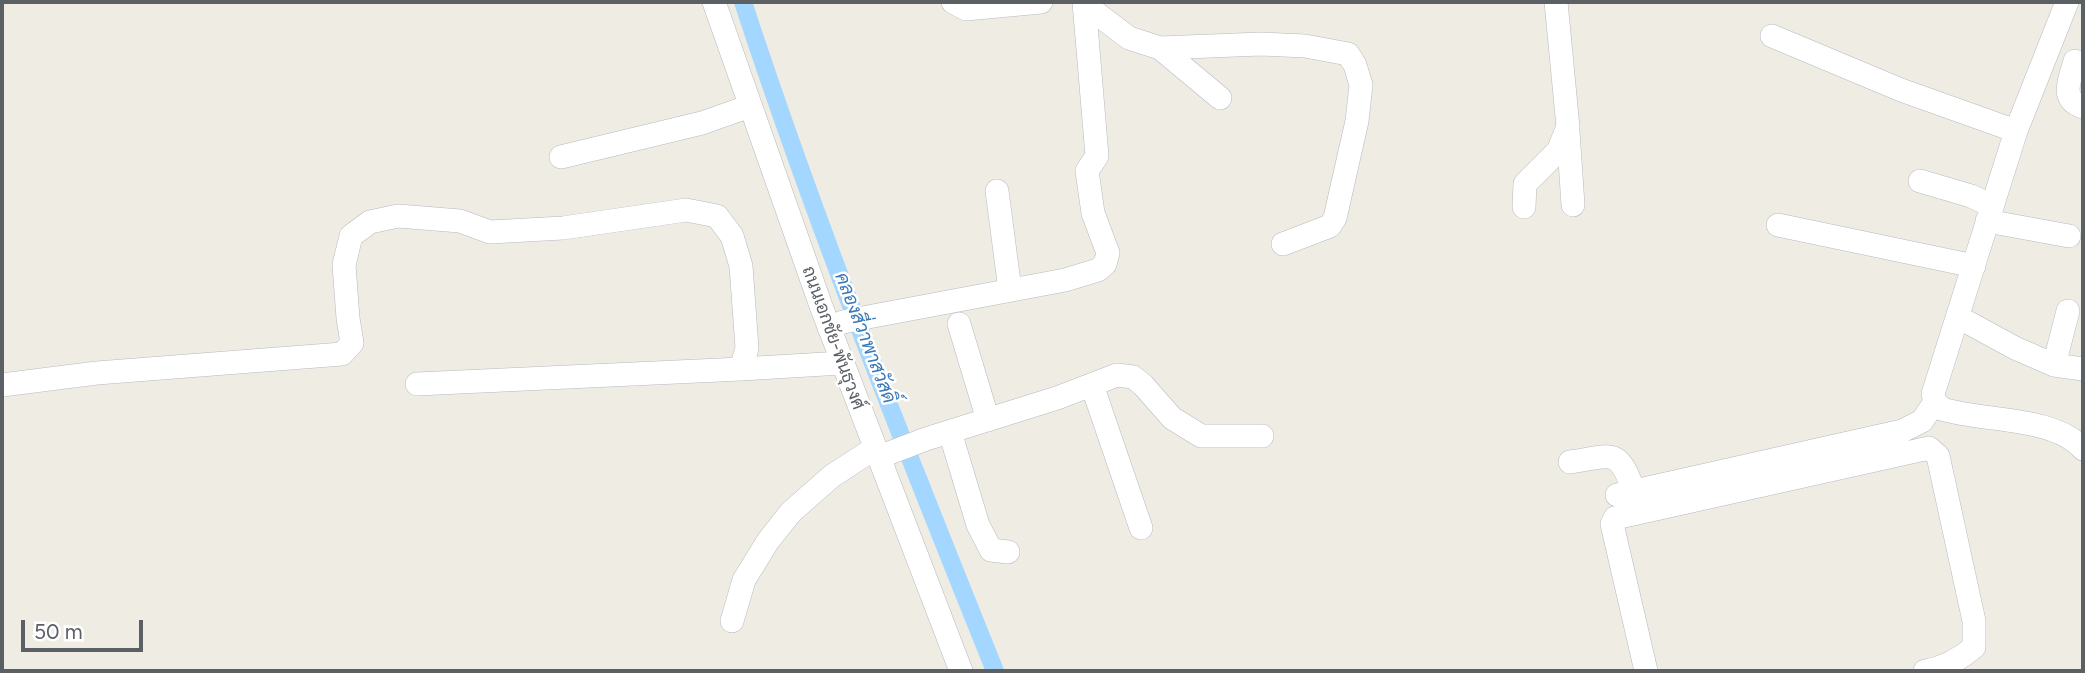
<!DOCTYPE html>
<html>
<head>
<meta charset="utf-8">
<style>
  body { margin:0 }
  #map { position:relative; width:2085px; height:673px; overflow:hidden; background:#efece3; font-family:Figtree,sans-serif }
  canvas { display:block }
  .frame { position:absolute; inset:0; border:4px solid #5b6065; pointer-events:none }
  .scale { position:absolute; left:21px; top:620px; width:122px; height:32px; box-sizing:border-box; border:4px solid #5b6065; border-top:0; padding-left:9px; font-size:21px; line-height:24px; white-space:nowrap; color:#5b6065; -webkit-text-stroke:5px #fff; paint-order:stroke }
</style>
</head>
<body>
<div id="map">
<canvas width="2085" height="673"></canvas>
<div class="frame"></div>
<div class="scale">50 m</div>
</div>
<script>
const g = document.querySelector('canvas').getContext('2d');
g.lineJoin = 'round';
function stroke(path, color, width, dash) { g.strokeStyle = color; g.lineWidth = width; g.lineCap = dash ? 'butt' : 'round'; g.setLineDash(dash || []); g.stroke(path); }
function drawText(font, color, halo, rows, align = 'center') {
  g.font = font + ' Figtree,Sarabun,sans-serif'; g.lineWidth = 5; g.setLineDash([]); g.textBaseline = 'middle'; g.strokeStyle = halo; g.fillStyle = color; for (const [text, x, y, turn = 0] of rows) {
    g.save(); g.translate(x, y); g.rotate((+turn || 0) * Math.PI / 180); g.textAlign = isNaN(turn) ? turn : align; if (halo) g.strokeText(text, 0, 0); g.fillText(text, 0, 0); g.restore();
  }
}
stroke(new Path2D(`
  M743 2C817 228 906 450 995 671`), '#a3d7ff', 18);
const minor = new Path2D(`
  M714 2 821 306 961 671
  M953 2 966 9 1041 2
  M2067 2 2016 131 1933 394 1935 402 1942 409C1984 422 2054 416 2083 449
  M1084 4 1129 38 1160 48 1220 98
  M1772 36 1901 90 2016 131
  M1160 48 1261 44 1305 46 1348 54 1355 65 1361 85 1357 121 1335 218 1330 226 1283 244
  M2075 61C2070 80 2059 99 2083 107
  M1568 131 1573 205
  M561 157 702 123 750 106
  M1920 181 1971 196 1992 206
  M997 191 1010 290
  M1524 207 1525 184 1558 151 1568 127 1556 2
  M1987 221 2069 236
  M1778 225 1974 266
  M1958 317 2015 348 2054 365 2083 369
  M959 324 988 420
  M829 328 843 322 868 317 1065 280 1098 270 1105 264 1108 253 1093 213 1087 171 1097 156 1084 2
  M2054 365 2068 311
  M417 384 741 369
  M2 385 97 373 342 354 352 343 348 318 344 265 351 236 370 222 398 216 460 221 490 232 563 228 686 210 717 216 732 236 741 266 747 348 741 369 842 363
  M1092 385 1141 528
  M950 432 978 525 991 550 1008 552
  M879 457 926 439 1057 398 1117 375 1133 377 1143 385 1172 418 1201 436H1262
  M1570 462C1613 456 1617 446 1634 491
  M1617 495 1902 431 1922 421 1935 402
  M732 621 744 580 768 541 791 512 832 476 875 448
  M1646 671 1612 524 1615 518 1929 448 1938 456 1974 621V647C1960 659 1944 668 1925 671`);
stroke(minor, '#b6b9be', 24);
stroke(minor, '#fff', 23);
drawText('18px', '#5b6065', '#fff', [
  ["ถนนเอกชัย-พันธุวงศ์",833,338,70]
]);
drawText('italic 19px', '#3a78b7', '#fff', [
  ["คลองสี่วาพาสวัสดิ์",865,338,69]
]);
</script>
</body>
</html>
